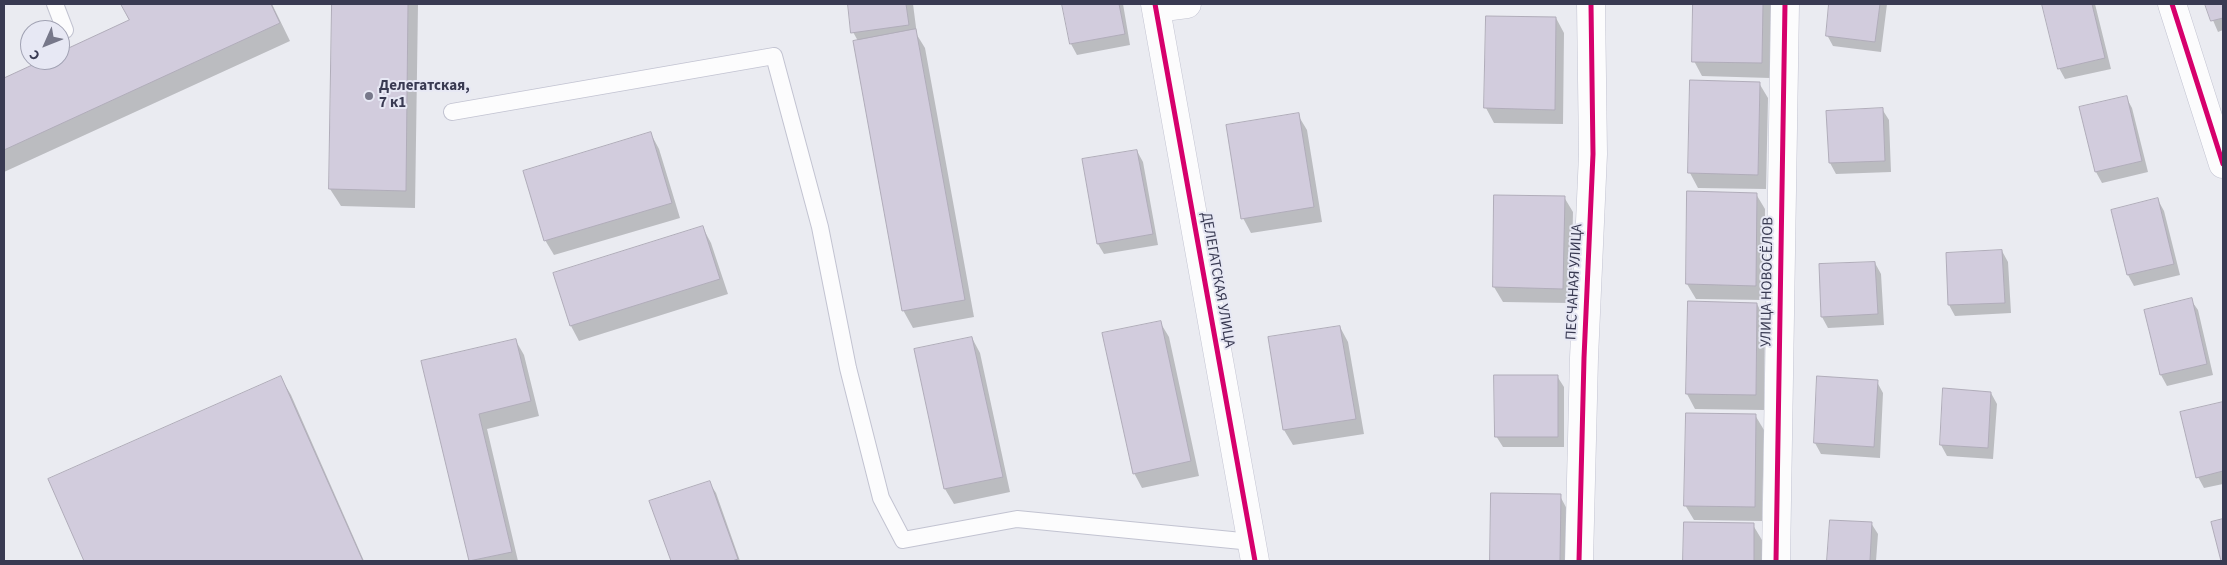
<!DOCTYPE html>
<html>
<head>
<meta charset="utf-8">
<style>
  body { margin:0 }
  #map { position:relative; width:2227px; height:565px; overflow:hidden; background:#eaebf1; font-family:"Source Sans 3",sans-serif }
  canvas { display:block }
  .frame { position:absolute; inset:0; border:5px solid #393a52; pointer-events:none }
  .north { position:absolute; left:20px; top:20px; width:50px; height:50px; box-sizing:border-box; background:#e7e8f4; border:1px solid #a1a2b3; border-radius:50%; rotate:226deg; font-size:14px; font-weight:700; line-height:20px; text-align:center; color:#393a52 }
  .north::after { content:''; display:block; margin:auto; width:18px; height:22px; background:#77788a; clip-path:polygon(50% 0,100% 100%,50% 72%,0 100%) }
</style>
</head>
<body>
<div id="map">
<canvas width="2227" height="565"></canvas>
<div class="frame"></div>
<div class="north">С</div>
</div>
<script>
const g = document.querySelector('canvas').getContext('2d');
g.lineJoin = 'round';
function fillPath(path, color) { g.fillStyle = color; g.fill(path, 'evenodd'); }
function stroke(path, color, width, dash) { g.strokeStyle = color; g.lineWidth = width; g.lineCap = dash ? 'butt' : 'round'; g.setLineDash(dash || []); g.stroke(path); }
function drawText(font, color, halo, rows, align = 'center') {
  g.font = font + ' "Source Sans 3",sans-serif'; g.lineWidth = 4; g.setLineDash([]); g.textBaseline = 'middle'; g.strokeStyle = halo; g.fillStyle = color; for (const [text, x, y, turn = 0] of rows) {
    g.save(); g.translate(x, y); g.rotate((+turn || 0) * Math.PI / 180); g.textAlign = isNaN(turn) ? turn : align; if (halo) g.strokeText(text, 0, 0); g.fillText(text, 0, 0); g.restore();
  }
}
fillPath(new Path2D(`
  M123 4H272L290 41 4 172V79L46 60H60V53L131 21Z
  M333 4H418L415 208 341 206 330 189Z
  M849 4H913L917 35 925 48 974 317 913 328 903 310 858 41 853 32Z
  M1063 4H1123L1130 45 1077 55 1071 44Z
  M1694 4H1772L1770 78 1702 76 1694 61Z
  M1831 4H1887L1881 52 1833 46 1827 35Z
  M2048 4H2095L2111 69 2065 79 2059 68 2043 5Z
  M2206 4H2223V30L2218 32Z
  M1487 17 1556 18 1564 33 1563 124 1494 123 1486 108Z
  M1759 83 1768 98 1766 189 1698 188 1690 173Z
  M2126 97 2132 108 2148 172 2102 183 2096 172 2080 108Z
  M1882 109 1889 120 1891 172 1836 174 1830 163 1827 112Z
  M1298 115 1307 130 1322 222 1251 233 1243 218Z
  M651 134 659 149 680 218 554 255 545 240Z
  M1137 151 1143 162 1158 245 1104 254 1098 244Z
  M1756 194 1765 209 1764 300 1696 299 1687 284Z
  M1564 197 1573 212 1571 303 1503 302 1494 287Z
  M2158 200 2164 211 2180 275 2134 286 2128 275Z
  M703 228 711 243 728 294 579 341 571 326 554 274Z
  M2002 251 2008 262 2011 313 1955 316 1949 305 1947 254Z
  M1875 263 1881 274 1884 325 1828 328 1822 317Z
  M2191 300 2198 310 2213 375 2167 386 2161 375Z
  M1757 304 1765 319 1764 410 1695 409 1687 394Z
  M1160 322 1169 337 1199 476 1142 488 1134 473Z
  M1340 327 1348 342 1364 434 1293 445 1284 430 1270 338Z
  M972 338 980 353 1010 492 954 504 945 489 915 350Z
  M516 341 524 355 539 416 487 429 518 561H470L423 362Z
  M1557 376 1564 387V447H1503L1496 436Z
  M281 378 291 395 364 561H86L49 479Z
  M1818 378 1877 382 1883 393 1880 458 1821 454 1815 443Z
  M1991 393 1997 404 1993 459 1947 456 1941 445Z
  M2223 404V484L2204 488 2198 477 2182 413Z
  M1755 415 1764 430 1762 521 1694 520 1685 505Z
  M709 482 716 493 740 561H672L651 502Z
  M1492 494 1560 496 1568 511V561H1491Z
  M1831 521 1871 523 1878 534 1876 561H1828Z
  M1685 523 1753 525 1762 540V561H1684Z`), '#0003');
const building = new Path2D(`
  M121 4H271L280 23 4 150V78L43 60H60V52L129 20Z
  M332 4H408L406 191 329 189Z
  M848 4H906L909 25 851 33Z
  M1062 4H1119L1125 34 1070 44Z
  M1693 4H1763L1762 63 1692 62Z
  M1829 4H1880L1875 42 1826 36Z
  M2042 4H2092L2105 58 2058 69Z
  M2205 4H2223V18L2211 21Z
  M1486 16 1556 17 1555 110 1484 108Z
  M916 29 965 300 902 311 853 41Z
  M1690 80 1760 82 1758 175 1688 173Z
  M2127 96 2142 161 2095 172 2079 107Z
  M1883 108 1885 161 1829 163 1826 111Z
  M1299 113 1314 207 1241 219 1226 125Z
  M651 132 672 203 544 241 523 171Z
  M1137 150 1153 234 1097 244 1082 159Z
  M1687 191 1757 193 1756 286 1686 284Z
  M1494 195 1565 196 1563 289 1493 287Z
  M2158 198 2174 264 2127 275 2111 210Z
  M703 226 720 279 570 326 553 273Z
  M2002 250 2005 303 1948 305 1946 253Z
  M1875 262 1878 314 1821 317 1819 264Z
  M2192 298 2207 364 2160 375 2144 310Z
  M1688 301 1757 303 1756 395 1686 394Z
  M1161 321 1191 461 1133 474 1102 333Z
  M1340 326 1356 419 1283 430 1268 337Z
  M972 337 1003 477 944 489 914 349Z
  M516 339 531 401 479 414 512 552 469 561 421 361Z
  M1494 375H1558V437H1495Z
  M281 376 363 561H84L48 479Z
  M1817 376 1878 380 1874 447 1814 443Z
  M1943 388 1991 392 1988 448 1940 445Z
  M2223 402V471L2196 478 2180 412Z
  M1686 413 1756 414 1755 507 1684 506Z
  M710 481 738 559 732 561H671L649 501Z
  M1491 493 1561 494 1560 561H1490Z
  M2223 519V561H2221L2211 522Z
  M1830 520 1872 522 1870 561H1827Z
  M1684 522 1754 523V561H1683Z`);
fillPath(building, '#d2ccdd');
stroke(building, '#b0acb9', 1);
const lane = new Path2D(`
  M55 4 65 30
  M452 112 774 56 820 227 848 368 881 498 903 540 1017 519 1252 542`);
const street = new Path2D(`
  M1155 4 1255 561
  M2172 4 2223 164
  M1156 8 1187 4
  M1579 561 1584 358 1593 154 1591 4
  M1776 561 1785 4`);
stroke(lane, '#c2c3d1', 18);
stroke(street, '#c2c3d1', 29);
stroke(lane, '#fcfcfd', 16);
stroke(street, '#fcfcfd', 28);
stroke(new Path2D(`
  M1155 4 1255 561
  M2172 4 2223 164
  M1579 561 1584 358 1593 154 1591 4
  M1776 561 1785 4`), '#d6006c', 5);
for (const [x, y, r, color] of [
  [369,96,5,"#77788a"]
]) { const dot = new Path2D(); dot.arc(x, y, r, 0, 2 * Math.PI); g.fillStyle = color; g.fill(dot); stroke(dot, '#e7e8f4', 2); }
drawText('bold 15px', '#393a52', '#e7e8f4', [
  ["Делегатская,",379,87],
  ["7 к1",379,104]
], 'left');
drawText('15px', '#393a52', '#e7e8f4', [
  ["ДЕЛЕГАТСКАЯ УЛИЦА",1217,280,80],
  ["ПЕСЧАНАЯ УЛИЦА",1575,282,-87],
  ["УЛИЦА НОВОСЁЛОВ",1768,282,-89]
]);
</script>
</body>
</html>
